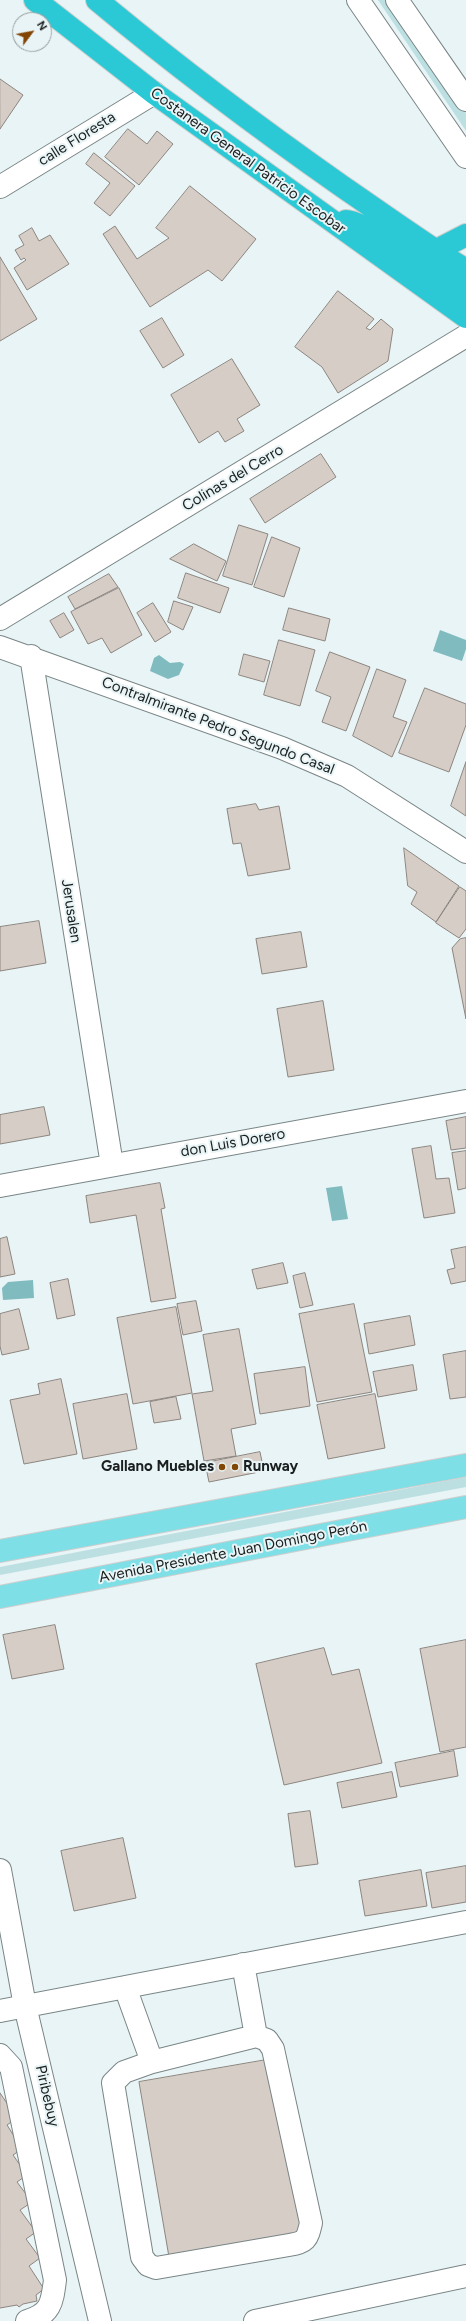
<!DOCTYPE html>
<html>
<head>
<meta charset="utf-8">
<style>
  body { margin:0 }
  #map { position:relative; width:466px; height:2321px; overflow:hidden; background:#e8f4f5; font-family:Figtree,sans-serif }
  canvas { display:block }
  .north { position:absolute; left:12px; top:12px; width:40px; height:40px; box-sizing:border-box; background:#e8f4f5; border:1px solid #969e9f; border-radius:50%; rotate:58deg; font-size:11px; font-weight:700; line-height:16px; text-align:center; color:#1a1e1f }
  .north::after { content:''; display:block; margin:auto; width:14px; height:18px; background:#834504; clip-path:polygon(50% 0,100% 100%,50% 72%,0 100%) }
</style>
</head>
<body>
<div id="map">
<canvas width="466" height="2321"></canvas>
<div class="north">N</div>
</div>
<script>
const g = document.querySelector('canvas').getContext('2d');
g.lineJoin = 'round';
function fillPath(path, color) { g.fillStyle = color; g.fill(path, 'evenodd'); }
function stroke(path, color, width, dash) { g.strokeStyle = color; g.lineWidth = width; g.lineCap = dash ? 'butt' : 'round'; g.setLineDash(dash || []); g.stroke(path); }
function drawText(font, color, halo, rows, align = 'center') {
  g.font = font + ' Figtree,sans-serif'; g.lineWidth = 4; g.setLineDash([]); g.textBaseline = 'middle'; g.strokeStyle = halo; g.fillStyle = color; for (const [text, x, y, turn = 0] of rows) {
    g.save(); g.translate(x, y); g.rotate((+turn || 0) * Math.PI / 180); g.textAlign = isNaN(turn) ? turn : align; if (halo) g.strokeText(text, 0, 0); g.fillText(text, 0, 0); g.restore();
  }
}
fillPath(new Path2D(`
  M378 0H390L466 113V131Z
  M466 1477V1487L0 1575V1567Z`), '#bcdfe2');
fillPath(new Path2D(`
  M440 630 466 640V649L462 661 433 651Z
  M159 655 170 663 180 662 184 664 179 675 168 679 150 671 154 658Z
  M342 1186 348 1219 332 1221 326 1188Z
  M33 1280 34 1298 3 1300 2 1288 8 1282Z`), '#80bbc0');
const building = new Path2D(`
  M0 79 23 95 0 129Z
  M128 129 147 144 157 131 173 144 139 185 105 157Z
  M94 153 135 186 110 216 94 203 110 183 86 164Z
  M190 186 256 239 222 281 208 270 150 307 103 234 115 226 137 259 169 238 156 228Z
  M32 228 39 241 50 235 69 264 27 290 14 268 26 260 24 258 21 260 15 250 24 245 19 236Z
  M0 257 37 319 0 341Z
  M338 291 374 319 366 328 370 330 381 319 393 329 388 361 338 393 322 367 295 347Z
  M162 318 184 355 163 368 140 331Z
  M232 359 260 405 237 419 244 431 225 442 218 431 199 443 171 395Z
  M321 454 336 477 265 523 250 499Z
  M239 525 268 534 252 585 223 576Z
  M272 537 300 548 284 597 254 587Z
  M194 544 226 561 217 581 170 559Z
  M186 573 229 588 220 613 178 598Z
  M109 574 118 587 75 609 68 597Z
  M119 588 142 635 111 653 102 638 88 644 71 612Z
  M174 601 193 607 183 630 168 622Z
  M153 603 171 632 155 642 137 613Z
  M289 608 330 619 325 641 283 630Z
  M64 613 74 630 60 638 50 621Z
  M279 640 315 650 300 706 264 695Z
  M330 652 370 667 346 731 322 722 331 697 316 691Z
  M244 654 270 661 264 682 239 675Z
  M377 669 406 680 393 717 407 722 392 757 353 736Z
  M425 688 466 704V725L449 772 399 753Z
  M466 762V816L451 806Z
  M256 804 259 810 279 806 290 869 248 876 241 843 233 844 227 809Z
  M404 848 459 886 436 922 411 904 417 892 408 886Z
  M460 887 466 891V929L459 938 436 923Z
  M39 921 46 963 0 971V927Z
  M301 932 307 967 262 974 256 939Z
  M466 938V1019L452 948 460 939Z
  M323 1001 334 1070 288 1077 277 1009Z
  M44 1107 50 1135 0 1144V1115Z
  M466 1117V1148L451 1150 446 1121Z
  M431 1146 436 1179 449 1178 455 1213 424 1218 412 1149Z
  M466 1151V1188L458 1190 452 1153Z
  M160 1183 165 1208 161 1209 176 1298 151 1302 136 1215 90 1223 86 1196Z
  M7 1237 15 1274 0 1277V1239Z
  M466 1247V1281L451 1284 447 1270 455 1268 451 1250Z
  M283 1263 288 1283 257 1289 252 1270Z
  M305 1273 313 1305 300 1308 293 1276Z
  M68 1279 75 1315 57 1319 50 1283Z
  M196 1301 202 1331 183 1335 177 1304Z
  M354 1304 372 1392 317 1402 299 1314Z
  M176 1307 192 1393 133 1404 117 1318Z
  M19 1309 29 1349 2 1355 0 1346V1314Z
  M410 1316 415 1345 369 1354 364 1324Z
  M239 1329 256 1424 231 1429 236 1456 204 1461 192 1394 213 1391 203 1335Z
  M466 1351V1397L450 1399 443 1355Z
  M413 1365 417 1390 378 1397 373 1372Z
  M305 1367 310 1406 260 1414 254 1374Z
  M61 1379 77 1454 24 1464 10 1400 40 1394 38 1384Z
  M127 1394 137 1449 83 1459 73 1404Z
  M375 1394 385 1448 328 1459 317 1405Z
  M176 1397 181 1419 154 1423 150 1402Z
  M260 1452 264 1471 209 1482 205 1463Z
  M55 1625 64 1669 12 1679 3 1635Z
  M466 1640V1747L440 1752 420 1649Z
  M324 1648 332 1675 359 1669 382 1763 284 1785 256 1664Z
  M454 1751 458 1776 400 1787 395 1763Z
  M392 1772 397 1797 342 1808 337 1783Z
  M310 1811 318 1864 295 1867 288 1814Z
  M123 1838 136 1898 74 1911 61 1851Z
  M466 1866V1902L432 1908 426 1873Z
  M421 1870 427 1906 365 1916 359 1881Z
  M272 2059 302 2235 169 2257 139 2082Z
  M0 2093 17 2118 7 2125 22 2149 13 2155 27 2175 17 2182 32 2202 20 2210 36 2232 26 2239 40 2258 29 2266 44 2289 36 2295 37 2301 23 2304 19 2307 17 2305 0 2308Z`);
fillPath(building, '#d6cdc7');
stroke(building, '#8d857f', 1);
const minor = new Path2D(`
  M358 0 466 157
  M397 0 466 100
  M0 187 154 93
  M0 619 466 336
  M0 647 282 748 347 776 466 852
  M31 656 112 1165
  M0 1186 466 1101
  M0 1870 25 2006 100 2321
  M125 1987 152 2062 124 2072 113 2083 142 2257 148 2265 156 2268 289 2245C306 2242 307 2240 311 2223L273 2049 267 2040 256 2036 243 1964
  M0 2011 466 1922
  M0 2055 11 2067 55 2280C52 2303 51 2314 27 2321
  M152 2062 256 2036
  M255 2321 466 2276`);
const major = new Path2D(`
  M0 1551 466 1465
  M0 1597 466 1507`);
const highway = new Path2D(`
  M35 0 154 93 466 317
  M97 0C176 66 259 128 343 187 384 215 424 244 466 270
  M346 221C367 221 445 279 466 294
  M435 251 466 235`);
stroke(minor, '#7a8586', 24);
stroke(major, '#cdcece', 24);
stroke(highway, '#cdcece', 24);
stroke(minor, '#fff', 22);
stroke(major, '#7fdfe6', 22);
stroke(highway, '#2ac9d5', 22);
for (const [x, y, r, color] of [
  [222,1467,4,"#834504"],
  [235,1467,4,"#834504"]
]) { const dot = new Path2D(); dot.arc(x, y, r, 0, 2 * Math.PI); g.fillStyle = color; g.fill(dot); stroke(dot, '#e8f4f5', 1.5); }
drawText('15px', '#1a1e1f', '#e8f4f5', [
  ["calle Floresta",77,139,-32],
  ["Costanera General Patricio Escobar",248,161,36],
  ["Colinas del Cerro",233,478,-31],
  ["Contralmirante Pedro Segundo Casal",218,726,21],
  ["Jerusalen",71,911,81],
  ["don Luis Dorero",233,1143,-10],
  ["Avenida Presidente Juan Domingo Perón",233,1552,-11],
  ["Piribebuy",47,2096,77]
]);
drawText('bold 15px', '#1a1e1f', '#e8f4f5', [
  ["Gallano Muebles",214,1467],
  ["Runway",243,1467,"left"]
], 'right');
</script>
</body>
</html>
